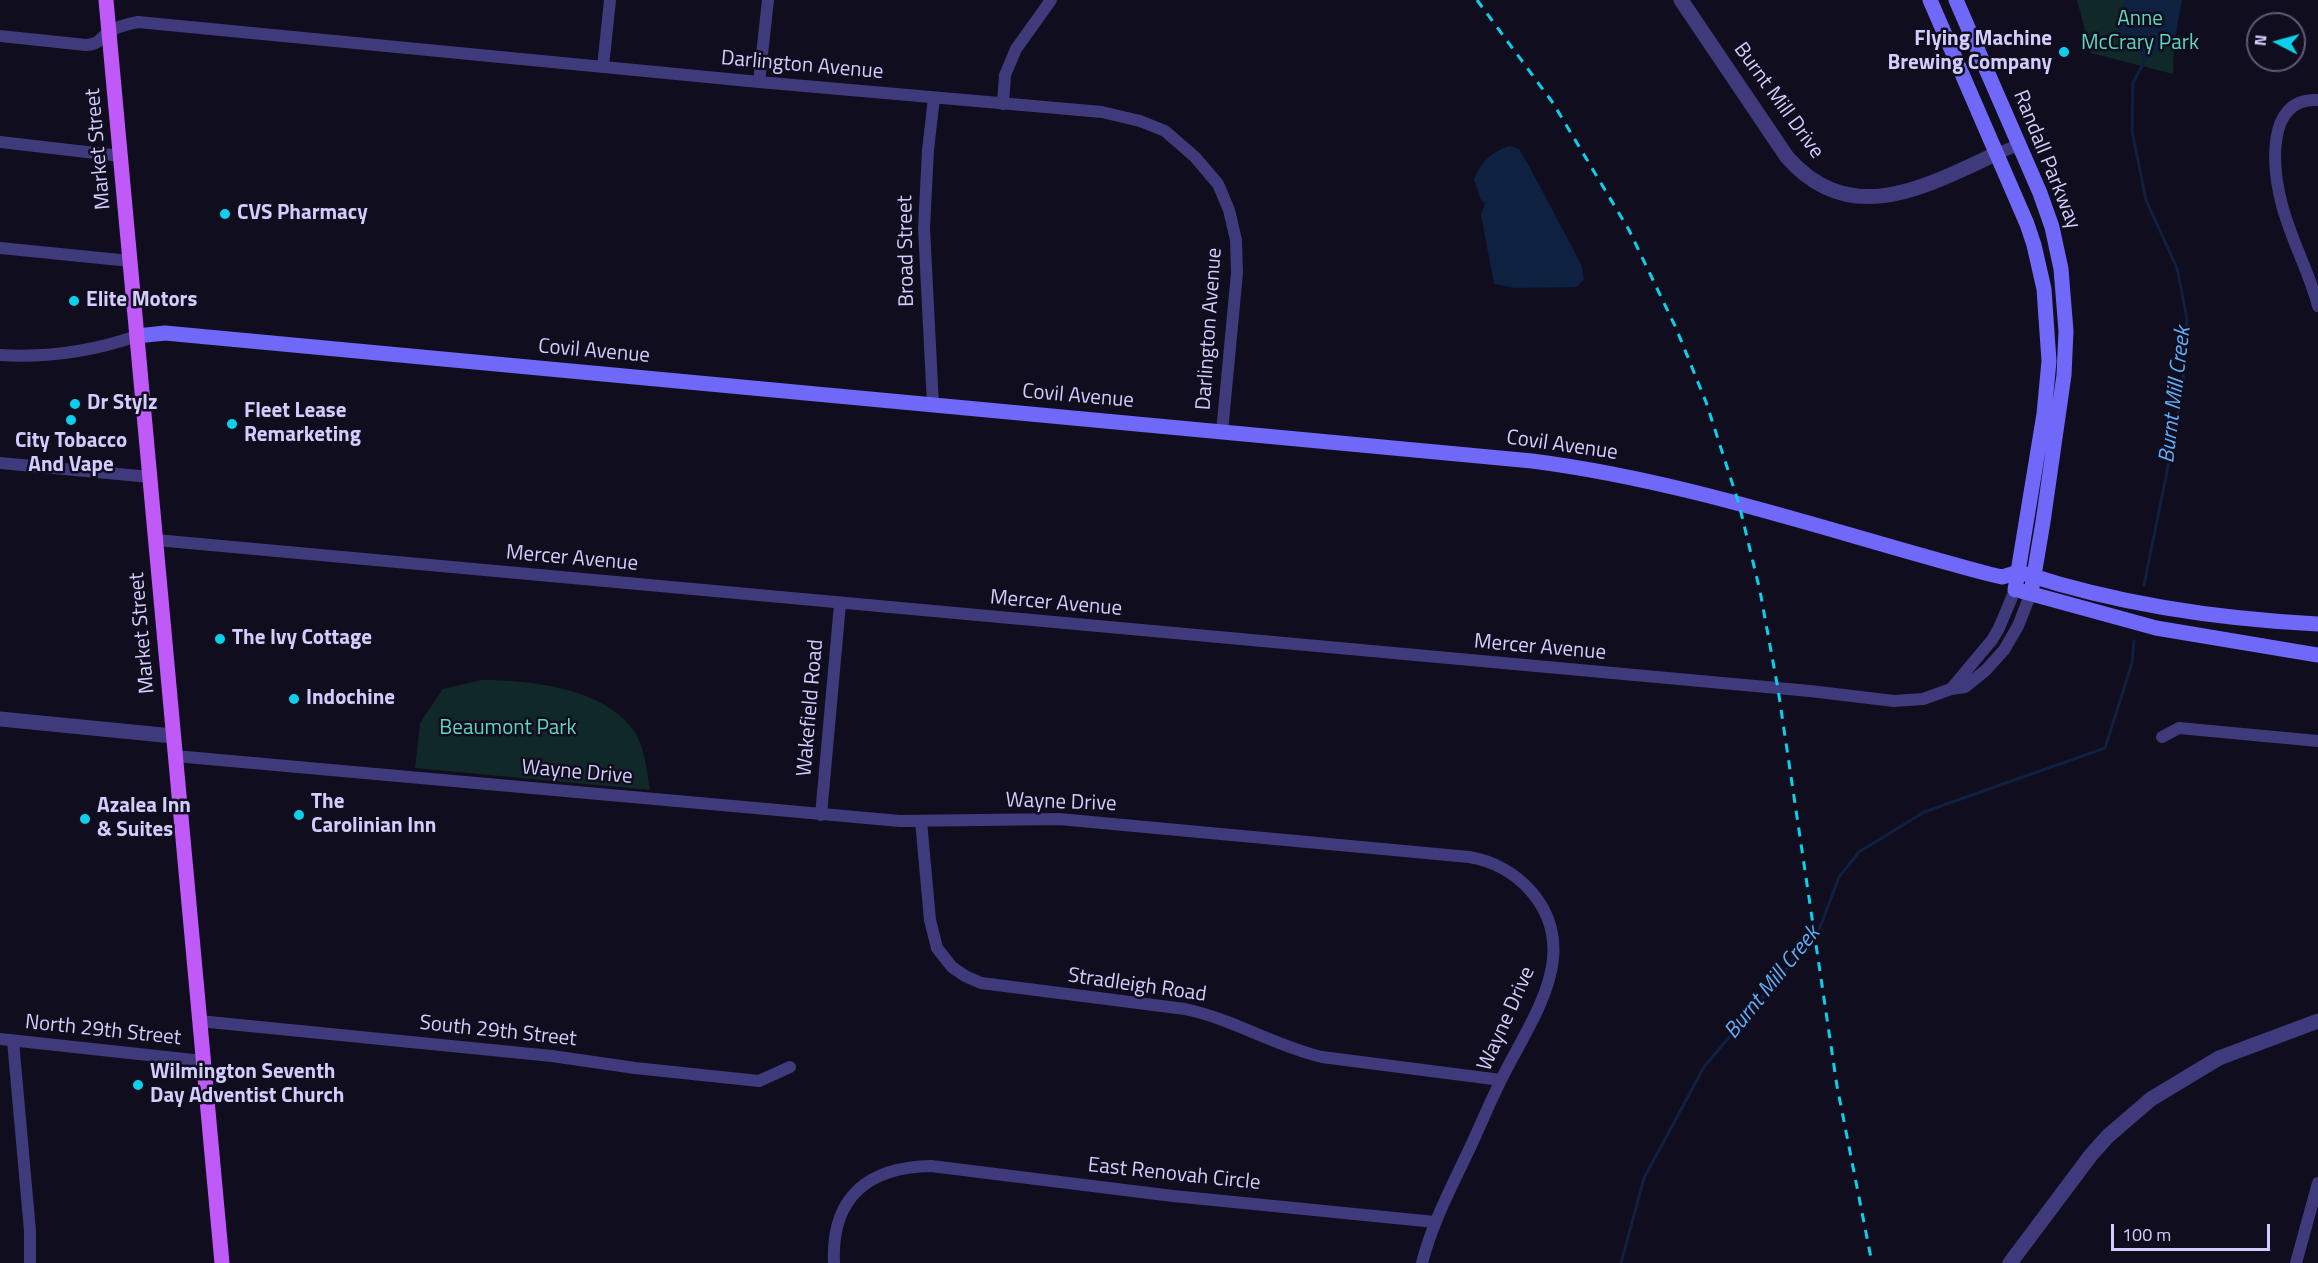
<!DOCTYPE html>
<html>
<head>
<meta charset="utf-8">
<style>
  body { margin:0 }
  #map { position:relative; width:2318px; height:1263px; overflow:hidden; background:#100d1e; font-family:"Titillium Web",sans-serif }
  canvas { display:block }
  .north { position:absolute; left:2246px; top:12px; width:60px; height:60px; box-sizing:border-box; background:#100d1e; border:2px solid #5e5a77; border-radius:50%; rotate:276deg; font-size:16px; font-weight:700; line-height:24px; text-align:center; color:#d3cdfd }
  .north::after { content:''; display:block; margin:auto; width:21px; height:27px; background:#0bd0eb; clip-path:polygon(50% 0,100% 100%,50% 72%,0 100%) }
  .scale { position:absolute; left:2111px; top:1224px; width:159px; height:27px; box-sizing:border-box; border:3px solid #d3cdfd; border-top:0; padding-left:8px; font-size:18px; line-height:21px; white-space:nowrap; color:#d3cdfd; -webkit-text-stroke:4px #100d1e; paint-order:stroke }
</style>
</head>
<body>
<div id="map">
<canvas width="2318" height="1263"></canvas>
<div class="north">N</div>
<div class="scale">100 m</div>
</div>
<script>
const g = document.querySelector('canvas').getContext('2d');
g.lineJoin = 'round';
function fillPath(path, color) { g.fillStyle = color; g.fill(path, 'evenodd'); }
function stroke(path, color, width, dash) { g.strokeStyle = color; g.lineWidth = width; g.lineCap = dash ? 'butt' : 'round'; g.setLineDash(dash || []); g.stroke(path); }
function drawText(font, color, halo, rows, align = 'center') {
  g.font = font + ' "Titillium Web",sans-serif'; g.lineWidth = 5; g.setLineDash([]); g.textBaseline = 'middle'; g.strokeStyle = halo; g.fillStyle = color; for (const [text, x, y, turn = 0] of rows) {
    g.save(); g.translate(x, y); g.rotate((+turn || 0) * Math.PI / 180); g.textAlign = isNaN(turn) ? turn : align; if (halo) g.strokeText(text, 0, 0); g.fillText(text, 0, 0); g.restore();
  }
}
fillPath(new Path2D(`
  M2077 0H2176L2173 74 2091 53Z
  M481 680C530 680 610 688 637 736 645 751 647 773 650 790L415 768 420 723 443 689Z`), '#112828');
fillPath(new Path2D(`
  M2124 0H2182L2175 39 2145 62 2116 26 2119 9 2123 5Z
  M1509 146 1519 149 1528 164 1581 264 1584 279 1577 287 1515 288 1494 284 1481 215 1485 203 1481 200 1474 179C1480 162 1492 152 1509 146Z`), '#0e2141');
stroke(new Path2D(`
  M2144 585 2174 437 2183 381 2187 319 2177 268 2146 200 2132 131 2133 83 2145 60
  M1621 1263 1644 1178 1704 1067 1819 930 1839 877 1859 852 1924 812 2105 748 2132 663 2134 641`), '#0e2141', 3);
stroke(new Path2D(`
  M0 36 86 45C101 44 99 38 110 31 119 26 128 24 138 22L759 82 1102 112 1140 121 1165 131 1195 157 1218 184 1229 210 1236 240 1237 273 1222 432
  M603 67 610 0
  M759 82 768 0
  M2318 100C2264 97 2273 171 2282 205 2291 240 2309 271 2318 306
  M1003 104 1005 75 1016 49 1051 0
  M0 142 121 156
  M1998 153 2019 145
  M0 248 130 261
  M0 355C47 358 93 351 137 336
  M933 405 924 228 928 150 934 98
  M0 463 150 477
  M156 540 1810 691 1894 701 1923 699 1951 689 1965 687 1986 670 2004 650 2018 626 2031 593
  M1951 689 1992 640 1999 628 2015 590
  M2162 737 2179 728 2318 741
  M175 756 900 821 1059 819 1469 857C1518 865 1558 907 1553 959 1549 1000 1519 1043 1501 1080 1489 1104 1479 1129 1467 1154 1450 1190 1432 1224 1422 1263
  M821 815 840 604
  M921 821 930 920 937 948 952 967 965 976 981 983 1185 1009C1233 1019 1275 1046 1322 1057L1501 1080
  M199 1021 552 1056 635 1068 759 1081 790 1067
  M0 1039 203 1061
  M13 1041 30 1231V1263
  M834 1263C831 1197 868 1167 931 1166L1173 1196 1435 1222
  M2296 1263 2318 1183`), '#3e3a7b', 12);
stroke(new Path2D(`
  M1681 0 1787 157C1851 230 1926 186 1998 153
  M0 719 173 736
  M2010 1263 2091 1155 2108 1136 2151 1099 2219 1058 2318 1021`), '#3e3a7b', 15);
stroke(new Path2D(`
  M1930 0 2027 224 2034 245 2044 289 2049 361 2044 414 2015 590
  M1956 0 2040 193 2052 227 2061 269 2066 331 2064 375 2043 522 2031 593
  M137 336 165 333 1532 461C1689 481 1837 534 1989 574L2002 577 2019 572
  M2026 574C2121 605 2219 619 2318 624
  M2021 591 2156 628 2318 655`), '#6f68f8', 15);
stroke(new Path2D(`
  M106 0 222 1263`), '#bf59f7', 15);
stroke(new Path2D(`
  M1477 0 1553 103 1629 230 1676 328 1706 402 1739 504 1760 591 1778 689 1837 1086 1872 1263`), '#0bd0eb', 3, [9, 8]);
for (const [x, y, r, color] of [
  [2064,52,6,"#0bd0eb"],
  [225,214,6,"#0bd0eb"],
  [74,301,6,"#0bd0eb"],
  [75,404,6,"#0bd0eb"],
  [71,420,6,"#0bd0eb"],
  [232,424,6,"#0bd0eb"],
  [220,639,6,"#0bd0eb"],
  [294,699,6,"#0bd0eb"],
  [299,815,6,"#0bd0eb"],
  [85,819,6,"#0bd0eb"],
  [138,1085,6,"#0bd0eb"]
]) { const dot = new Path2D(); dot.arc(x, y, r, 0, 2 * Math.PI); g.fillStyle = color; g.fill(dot); stroke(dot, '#100d1e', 2); }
drawText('21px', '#5dd8bc', '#100d1e', [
  ["Anne",2140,20],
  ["McCrary Park",2140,44],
  ["Beaumont Park",508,729]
]);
drawText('bold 21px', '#d3cdfd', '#100d1e', [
  ["Flying Machine",2052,40,"right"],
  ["Brewing Company",2052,64,"right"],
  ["CVS Pharmacy",237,214],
  ["Elite Motors",86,301],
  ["Dr Stylz",87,404],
  ["Fleet Lease",244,412],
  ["Remarketing",244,436],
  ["City Tobacco",71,442,"center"],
  ["And Vape",71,466,"center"],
  ["The Ivy Cottage",232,639],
  ["Indochine",306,699],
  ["The",311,803],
  ["Carolinian Inn",311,827],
  ["Azalea Inn",97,807],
  ["& Suites",97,831],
  ["Wilmington Seventh",150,1073],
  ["Day Adventist Church",150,1097]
], 'left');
drawText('21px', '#d3cdfd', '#100d1e', [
  ["Darlington Avenue",802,66,5],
  ["Burnt Mill Drive",1778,101,54],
  ["Market Street",99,149,-95],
  ["Randall Parkway",2046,160,68],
  ["Broad Street",907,251,-91],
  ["Darlington Avenue",1210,329,-86],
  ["Covil Avenue",594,352,5],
  ["Covil Avenue",1078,397,5],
  ["Covil Avenue",1562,446,8],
  ["Mercer Avenue",572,559,5],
  ["Mercer Avenue",1056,604,5],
  ["Market Street",143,633,-95],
  ["Mercer Avenue",1540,648,5],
  ["Wakefield Road",811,708,-85],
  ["Wayne Drive",577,773,5],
  ["Wayne Drive",1061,803,2],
  ["Stradleigh Road",1137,986,8],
  ["Wayne Drive",1507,1019,-66],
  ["North 29th Street",103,1031,6],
  ["South 29th Street",498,1032,6],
  ["East Renovah Circle",1174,1175,6]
]);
drawText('italic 22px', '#60aef8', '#100d1e', [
  ["Burnt Mill Creek",2176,395,-83],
  ["Burnt Mill Creek",1773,983,-51]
]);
</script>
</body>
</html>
